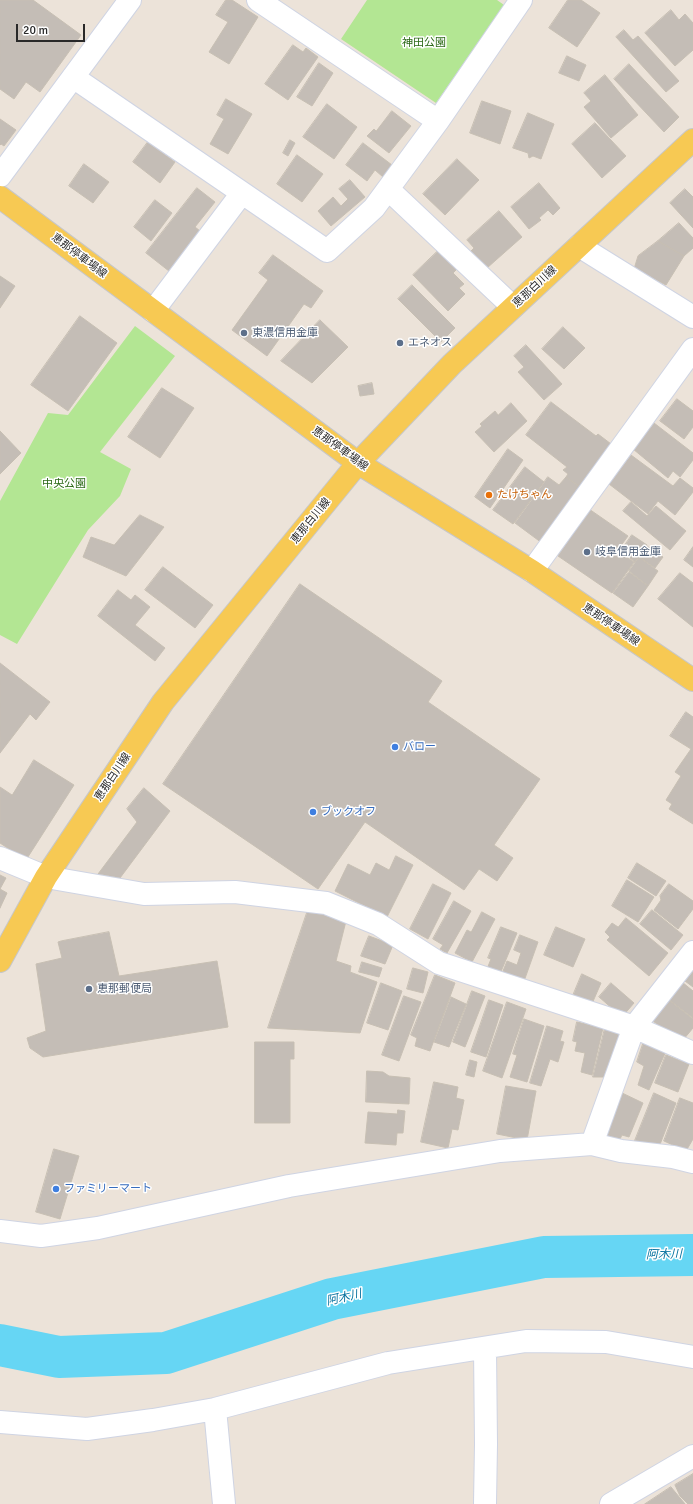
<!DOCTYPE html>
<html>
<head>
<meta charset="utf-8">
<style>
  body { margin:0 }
  #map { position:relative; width:693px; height:1504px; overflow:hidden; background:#ece3d9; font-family:Signika,sans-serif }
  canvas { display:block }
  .scale { position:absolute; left:16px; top:24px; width:69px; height:18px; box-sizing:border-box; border:2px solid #292929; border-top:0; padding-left:5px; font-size:12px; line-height:14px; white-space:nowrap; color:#292929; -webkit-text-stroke:3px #fff; paint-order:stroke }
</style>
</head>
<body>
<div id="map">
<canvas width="693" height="1504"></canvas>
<div class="scale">20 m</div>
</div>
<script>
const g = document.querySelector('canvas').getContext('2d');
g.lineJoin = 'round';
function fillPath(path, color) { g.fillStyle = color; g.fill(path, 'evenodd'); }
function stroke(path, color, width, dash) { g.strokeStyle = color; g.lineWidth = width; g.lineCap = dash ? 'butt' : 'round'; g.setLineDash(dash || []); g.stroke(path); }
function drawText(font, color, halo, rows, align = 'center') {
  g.font = font + ' Signika,"Noto Sans JP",sans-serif'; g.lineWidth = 3; g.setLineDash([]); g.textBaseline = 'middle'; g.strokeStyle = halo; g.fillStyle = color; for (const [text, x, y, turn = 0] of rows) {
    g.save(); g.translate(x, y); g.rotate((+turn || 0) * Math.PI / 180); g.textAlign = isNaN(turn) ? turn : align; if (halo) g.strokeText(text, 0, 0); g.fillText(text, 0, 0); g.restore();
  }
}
fillPath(new Path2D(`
  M367 0H497L504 5 436 103 341 39Z
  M135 326 175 356 100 452 131 469 120 496 88 530 17 644 0 635V501L48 413 68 415Z`), '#b3e693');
stroke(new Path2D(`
  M0 1345 59 1357 166 1353 332 1299 544 1257 693 1255`), '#66d6f4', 42);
const building = new Path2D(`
  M0 0H33L81 35 40 92 26 82 14 99 0 89Z
  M226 0H232L258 17 229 64 209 52 228 22 216 15Z
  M568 0H581L600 13 577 47 549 28Z
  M671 10 679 20 685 14 693 23V50L675 66 645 33Z
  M624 30 633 40 638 36 679 81 666 92 616 37Z
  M293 45 303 52 306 48 318 57 288 100 265 84Z
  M567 56 586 65 579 81 559 73Z
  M319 63 333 73 312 106 297 97Z
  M629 64 679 117 664 132 614 79Z
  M605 75 638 115 611 138 584 107 591 101 584 93Z
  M226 99 252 114 228 154 210 144 224 119 217 115Z
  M482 101 511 111 500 144 470 133Z
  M327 104 357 127 334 159 303 137Z
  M392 111 411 126 389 153 367 136 374 129 376 131Z
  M528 113 554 124 541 159 533 156 529 158 528 153 513 148Z
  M0 119 16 130 4 146 1 144 0 145Z
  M595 123 626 156 602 178 572 144Z
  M290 140 295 143 288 156 283 153Z
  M148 142 175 162 160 183 133 162Z
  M363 143 392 165 383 177 375 170 367 181 346 165Z
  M297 155 323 174 302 202 277 184Z
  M457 159 479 180 445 215 423 194Z
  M84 164 109 182 93 203 69 186Z
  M350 180 365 197 331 226 318 211 333 197 341 206 348 199 339 189Z
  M539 183 560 208 553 215 548 210 539 218 541 220 529 229 511 207Z
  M197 188 215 202 195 227 205 235 174 275 146 253Z
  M685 189 693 197V228L670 203Z
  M155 200 172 213 151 241 134 227Z
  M499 211 522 237 487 268 471 251 474 248 467 240Z
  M679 223 693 238V248L684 256 658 241Z
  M658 241 684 256 666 285 634 269 638 256Z
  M440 249 458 268 453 273 464 284 459 288 465 294 448 311 413 275Z
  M273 255 323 291 311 308 304 304 267 356 232 330 268 280 259 273Z
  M0 276 15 286 0 308Z
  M412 285 455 328 441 342 398 299Z
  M80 316 117 343 68 411 31 385Z
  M320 320 348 347 312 383 281 361Z
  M563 327 585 348 564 369 542 349Z
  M526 345 562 384 544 400 518 372 524 367 514 356Z
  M372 383 374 394 360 396 358 386Z
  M162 388 194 408 160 458 128 437Z
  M677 399 693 411V427L684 439 660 421Z
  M551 402 596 436 598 434 615 447 583 489 566 477 568 474 563 470 567 467 526 435Z
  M511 403 527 421 494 452 475 432 482 426 480 424 495 411 498 415Z
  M654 423 693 453V460L680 477 673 471 668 478 633 449Z
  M0 431 21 453 0 474Z
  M508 449 523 460 490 508 475 497Z
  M631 455 673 486 680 478 693 488V492L675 515 658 501 648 514 609 484Z
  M525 467 544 482 513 524 493 510Z
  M548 477 559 485 566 477 580 487 542 543 515 523Z
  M631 502 647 516 656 506 686 531 670 550 623 511Z
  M589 509 628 536 617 551 634 562 612 593 558 556Z
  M140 515 164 527 126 576 83 557 91 537 114 545Z
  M632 535 647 545 635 562 621 551Z
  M647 546 663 557 655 568 639 557Z
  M693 547V567L684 560Z
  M639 557 658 571 648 586 629 571Z
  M163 567 213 605 195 628 145 590Z
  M629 572 648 586 633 607 613 593Z
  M680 573 693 583V627L658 599Z
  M300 584 442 681 428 702 540 779 494 845 513 858 497 881 479 869 464 890 365 822 318 889 163 784Z
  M118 590 131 600 135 595 150 607 135 625 165 648 155 661 98 616Z
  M0 663 50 702 36 720 30 714 0 753Z
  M686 712 693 717V824L669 809 672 804 666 800 681 776 675 772 691 749 670 736Z
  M34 760 74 785 26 860 0 843V787L12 795Z
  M144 788 170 811 120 878 98 874 137 822 127 809Z
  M396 856 413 865 387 917 335 891 348 864 370 875 376 863 389 870Z
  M637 863 666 881 656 896 628 878Z
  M0 875 6 878 0 889 7 893 0 908Z
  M627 880 654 897 638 922 612 906Z
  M433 884 451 893 428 939 410 929Z
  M669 884 693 901V909L678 929 654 910 661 900 660 896Z
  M454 901 471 911 447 953 440 949 443 945 433 939Z
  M309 907 347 917 336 961 351 966 350 972 377 982 360 1033 268 1028Z
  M652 910 683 935 671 950 640 924Z
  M482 912 495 919 472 962 455 953 467 930 471 932Z
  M626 918 668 953 649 976 607 940 610 937 605 932 612 923 618 927Z
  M501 927 517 933 500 974 487 969 491 959 488 958Z
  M556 927 585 939 573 967 544 955Z
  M109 932 119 976 217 961 228 1027 43 1057 30 1048 27 1038 46 1031 36 964 62 958 58 942 61 941Z
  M520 935 538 942 523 984 501 976 507 961 517 965 521 953 514 950Z
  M369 936 393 945 385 964 361 956Z
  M362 962 382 968 379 977 359 972Z
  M413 968 428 972 423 993 407 989Z
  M693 971V987L685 981Z
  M582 974 601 983 591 1006 572 998Z
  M435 975 455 983 430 1051 415 1046 417 1038 411 1035Z
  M682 982 693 991V1018L668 999Z
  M381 983 402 991 388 1030 367 1023Z
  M611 983 634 1003 622 1017 599 997Z
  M472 991 485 996 465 1047 453 1042Z
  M404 996 421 1002 399 1061 382 1055Z
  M451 997 466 1004 449 1047 434 1042Z
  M489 1000 503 1005 486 1057 471 1052Z
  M669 1000 693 1019V1028L683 1040 672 1031 670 1034 653 1021Z
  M507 1002 526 1009 502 1078 483 1071Z
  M524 1019 544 1026 527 1082 510 1077 517 1055 513 1054Z
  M577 1022 603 1028 592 1075 581 1072 585 1053 575 1051 577 1042 573 1041Z
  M547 1026 563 1031 560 1041 564 1042 558 1062 550 1059 541 1086 530 1083Z
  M605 1028 622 1035 607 1077H593Z
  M644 1041 666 1051 649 1090 638 1085 644 1066 637 1062Z
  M255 1042H294V1059H290V1123H255Z
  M666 1055 689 1064 678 1092 655 1083Z
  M470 1060 477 1062 474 1077 466 1075Z
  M367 1071 383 1072 389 1076 410 1078 409 1104 366 1102Z
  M434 1082 458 1087 456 1098 464 1100 458 1130 452 1129 448 1148 421 1142Z
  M506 1086 536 1091 527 1140 497 1134Z
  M620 1092 643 1103 629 1137 622 1135 619 1141 605 1138Z
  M654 1093 676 1103 659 1147 634 1143Z
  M680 1098 693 1103V1139L686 1151 664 1141Z
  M398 1110 405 1111 403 1133H397L396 1145 365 1143 368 1112 397 1114Z
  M54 1149 79 1156 60 1219 36 1212Z
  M693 1474V1504H688L680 1496 675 1485Z
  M671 1487 685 1504H645Z`);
fillPath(building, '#c4bdb6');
stroke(building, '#c7bfb3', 1);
const minor = new Path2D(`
  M258 0 438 121
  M73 77 327 251 374 208 438 121 521 0
  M0 176 130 0
  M388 189 513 307
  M579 246 693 317
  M153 311 242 193
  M532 571 693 349
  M0 858 46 877 144 894 235 892 326 903 378 924 439 963 634 1027 693 1053
  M592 1144 634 1027 693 952
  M0 1231 41 1236 98 1228 289 1186 500 1151 592 1144 621 1151 673 1157 693 1162
  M215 1409 224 1504
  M0 1422 87 1429 153 1420 215 1409 388 1363 526 1341 606 1342 693 1357
  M485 1504 486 1444 485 1348
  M611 1504 693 1456`);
const major = new Path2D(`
  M0 197 358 463 532 571 693 680
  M0 961 46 877 163 702 358 463 452 364 693 140`);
stroke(minor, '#cfd4e3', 24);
stroke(major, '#c7c7c7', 24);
stroke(minor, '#fff', 22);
stroke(major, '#f7c953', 22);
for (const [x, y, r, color] of [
  [244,333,4,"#5c6f8a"],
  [400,343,4,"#5c6f8a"],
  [489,495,4,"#e8710a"],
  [587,552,4,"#5c6f8a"],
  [395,747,4,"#3f7fe0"],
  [313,812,4,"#3f7fe0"],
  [89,989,4,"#5c6f8a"],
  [56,1189,4,"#3f7fe0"]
]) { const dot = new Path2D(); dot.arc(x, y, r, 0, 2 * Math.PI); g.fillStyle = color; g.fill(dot); stroke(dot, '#fff', 1.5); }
drawText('11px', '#2b6916', '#fff', [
  ["神田公園",424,43],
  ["中央公園",64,484]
]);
drawText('11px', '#292929', '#fff', [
  ["恵那停車場線",79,256,37],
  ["恵那白川線",535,287,-43],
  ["恵那停車場線",340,449,36],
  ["恵那白川線",311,521,-51],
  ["恵那停車場線",611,625,34],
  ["恵那白川線",113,777,-56]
]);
drawText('11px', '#4e5e75', '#fff', [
  ["東濃信用金庫",252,333],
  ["エネオス",408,343],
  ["岐阜信用金庫",595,552],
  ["恵那郵便局",97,989]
], 'left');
drawText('11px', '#c56008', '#fff', [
  ["たけちゃん",497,495]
], 'left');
drawText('11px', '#366cbe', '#fff', [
  ["バロー",403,747],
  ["ブックオフ",321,812],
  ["ファミリーマート",64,1189]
], 'left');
drawText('italic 12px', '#07729f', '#fff', [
  ["阿木川",664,1255,-1],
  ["阿木川",344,1298,-13]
]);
</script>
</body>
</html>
